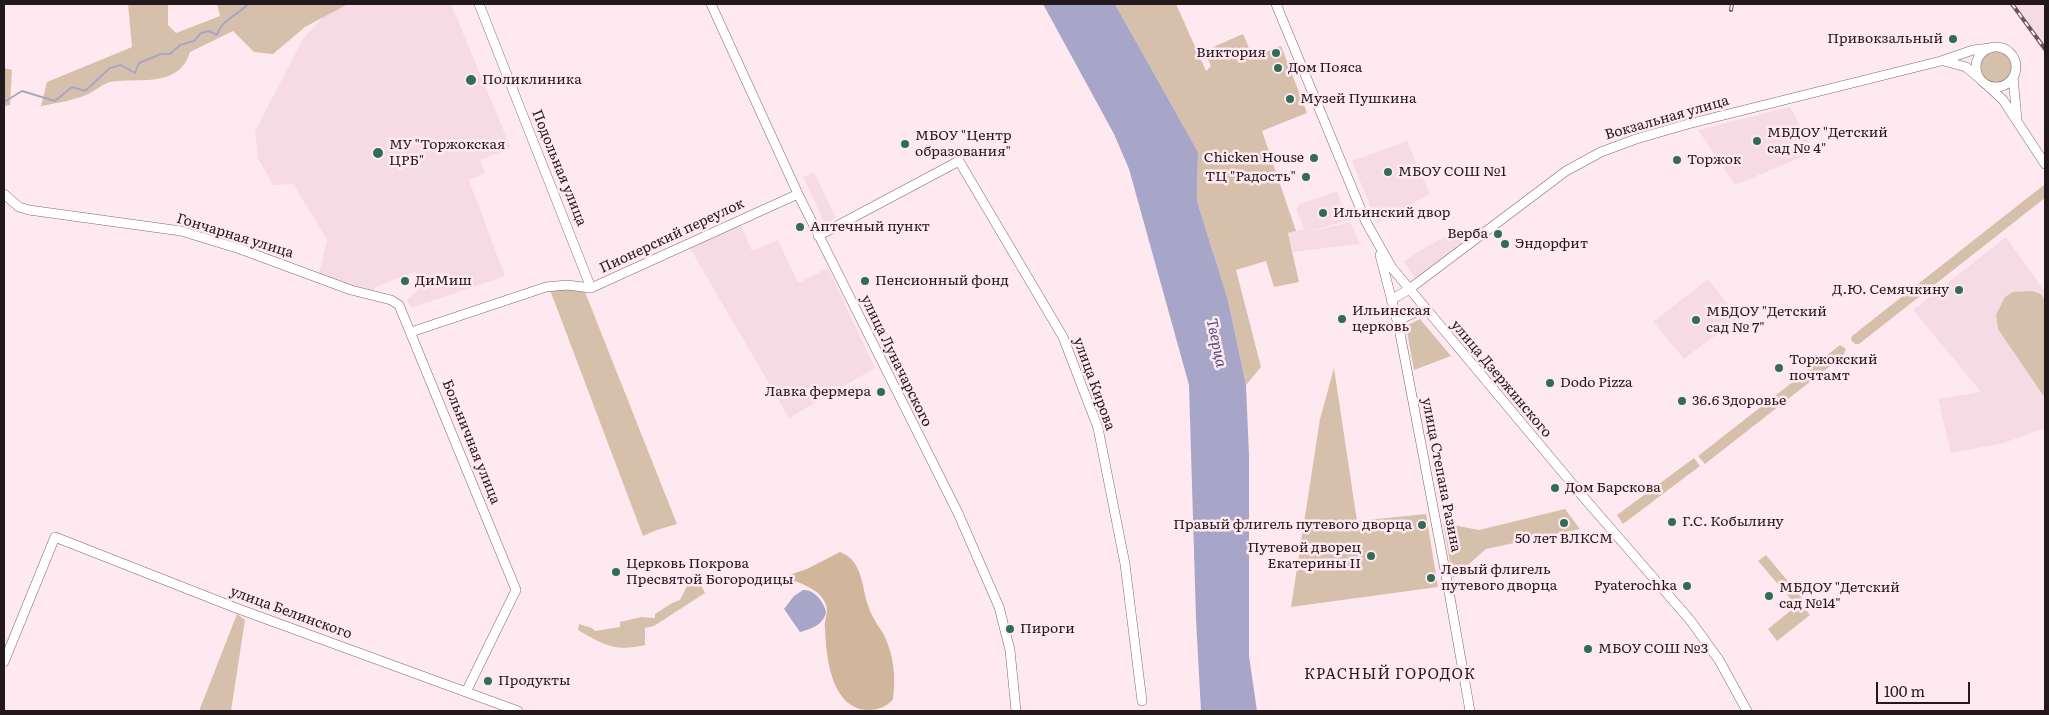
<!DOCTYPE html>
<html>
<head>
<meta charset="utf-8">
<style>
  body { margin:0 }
  #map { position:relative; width:2049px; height:715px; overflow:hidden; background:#ffe9f0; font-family:Literata,serif }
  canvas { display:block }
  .frame { position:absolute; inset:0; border:5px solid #23191c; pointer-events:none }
  .scale { position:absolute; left:1876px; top:682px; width:94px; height:22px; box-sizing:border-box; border:2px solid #23191c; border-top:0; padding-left:6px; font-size:15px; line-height:18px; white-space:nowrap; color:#23191c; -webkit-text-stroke:4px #ffe9f0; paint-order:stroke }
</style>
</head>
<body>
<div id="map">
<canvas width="2049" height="715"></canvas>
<div class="frame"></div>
<div class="scale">100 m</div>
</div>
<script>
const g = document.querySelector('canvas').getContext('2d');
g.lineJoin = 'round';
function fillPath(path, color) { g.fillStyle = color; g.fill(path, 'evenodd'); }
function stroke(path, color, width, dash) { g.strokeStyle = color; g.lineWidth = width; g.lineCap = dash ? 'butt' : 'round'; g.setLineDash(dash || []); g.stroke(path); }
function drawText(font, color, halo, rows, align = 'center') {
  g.font = font + ' Literata,serif'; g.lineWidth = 5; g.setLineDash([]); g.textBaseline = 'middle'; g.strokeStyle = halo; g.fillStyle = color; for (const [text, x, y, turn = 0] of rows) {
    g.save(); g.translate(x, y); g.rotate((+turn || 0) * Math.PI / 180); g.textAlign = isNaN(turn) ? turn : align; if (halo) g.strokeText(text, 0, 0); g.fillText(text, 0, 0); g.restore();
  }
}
fillPath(new Path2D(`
  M335 4H451L511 148 480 160 485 173 469 180 505 276 411 308 407 300 424 285 420 277 414 272 378 286 371 292 319 274 327 239 293 184 273 185 258 158 255 131 303 39Z
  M2009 4H2045V54Z
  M1790 107 1814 152 1735 185 1698 130Z
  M1407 141 1430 194 1377 223 1352 161Z
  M814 172 836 218 825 224 803 177Z
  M1337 191 1348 220 1305 233 1350 222 1360 244 1293 252 1288 233 1304 229 1296 209 1300 204Z
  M740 223 752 251 778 240 798 283 828 268 875 368 789 418 688 245Z
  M1460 229 1468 240 1415 279 1404 261 1428 246Z
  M2006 237 2045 292V428L2004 443 1951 453 1938 399 1981 392 1913 310Z
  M1708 279 1739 318 1684 359 1653 322Z`), '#f7dbe4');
fillPath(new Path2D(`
  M128 4H168V25L176 33 220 16 217 4H348L305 27 273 54 254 52 233 31 190 52C179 89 139 77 110 82 102 84 94 92 86 95 72 101 56 103 41 106L47 82 132 47Z
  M1115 4H1176L1206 71 1211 66 1204 51 1243 34 1253 57 1281 46 1307 113 1262 131 1296 231 1288 233 1299 282 1274 287 1266 261 1236 270 1261 367 1246 385 1228 300 1197 201 1198 152Z
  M1979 68a17 17 0 1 1 34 0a17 17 0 1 1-34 0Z
  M4 68 12 70 10 105 4 106Z
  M2045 184V198L1859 344H1855L1851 340 1852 336Z
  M583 287 677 524 657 530 643 536 550 290Z
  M2032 291 2041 294 2045 301V398L1998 329 1996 315 2005 297 2013 292Z
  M1420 319 1451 356 1414 370 1406 326Z
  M1840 345 1846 349 1843 356 1705 464 1698 456Z
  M1334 368 1357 521 1426 514 1438 587 1291 607 1320 419Z
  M1694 458 1700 466 1623 524 1617 515Z
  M1565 509 1580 529 1486 549 1453 578 1443 523 1479 530Z
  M1766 555 1802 598 1795 604 1758 561Z
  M694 572 705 593 654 626 645 628V645C614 652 604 645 578 630L579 624 592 628 595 631 620 627V622L641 617 655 618V614L672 603 680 600Z
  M1800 603 1810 615 1777 641 1768 629Z
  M237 614 245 620 231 711H199Z`), '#d7c0ab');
fillPath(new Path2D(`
  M840 552C864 561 861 588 869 608 872 618 879 626 884 635 894 656 896 677 893 699 888 706 878 710 869 710 831 710 826 656 825 628 824 617 831 611 823 599 817 589 801 583 791 580L789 575 807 569Z`), '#d2b69b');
fillPath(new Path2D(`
  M1043 4H1115L1198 152 1197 201 1228 300 1246 385 1249 456V656L1257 711H1201L1196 619 1189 385 1129 169 1114 134Z
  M803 590C814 589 824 602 826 612 824 624 812 629 800 632L784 609 794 596Z`), '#a8a6c8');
stroke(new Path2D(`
  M4 102 22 91 55 101 72 87 85 91 110 68 121 65 135 73 139 63 161 54H170L180 45 194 41 201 33 209 31 217 35C221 20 238 15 248 4`), '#a8a6c8', 2);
const secondary = new Path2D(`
  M479 4 591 288
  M711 4 798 194 958 513 999 607 1010 650 1016 711
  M1276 4 1366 222 1392 268 1585 499 1690 620 1719 660 1747 711
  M1976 67a20 20 0 1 1 40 0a20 20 0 1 1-40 0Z
  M1944 61 1966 67 1979 78
  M2013 77 2017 120
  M1988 86 2003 100 2045 164
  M4 194 19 207 29 210 181 231 240 249 351 290 391 300 399 305 516 590 466 692
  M818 236 959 161 1063 337 1098 428 1125 564 1142 701
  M1380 255 1399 328 1448 586 1470 711
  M1391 300 1408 290 1566 171 1601 152 1636 139 1688 124 1941 61 1973 50 1990 48
  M1397 321 1424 308
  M411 332 546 287 567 285 591 288 798 194
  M4 662 55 537 236 608 518 711`);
stroke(secondary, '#7f676f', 10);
stroke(secondary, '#fff', 9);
const rail = new Path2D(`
  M2012 4 2045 49
  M1731 10 1732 4`);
stroke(rail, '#65575c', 4);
stroke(rail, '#ffe9f0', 2, [5.5]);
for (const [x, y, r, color] of [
  [1953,39,5,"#306d58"],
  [1276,53,5,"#306d58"],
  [1278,68,5,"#306d58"],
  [471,80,6,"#306d58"],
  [1290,99,5,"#306d58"],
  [1757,141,5,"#306d58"],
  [905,144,5,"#306d58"],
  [378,153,6,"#306d58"],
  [1314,158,5,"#306d58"],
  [1677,160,5,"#306d58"],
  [1388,172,5,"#306d58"],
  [1306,177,5,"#306d58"],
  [1323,213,5,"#306d58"],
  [800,227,5,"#306d58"],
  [1498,234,5,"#306d58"],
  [1505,244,5,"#306d58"],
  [405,281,5,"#306d58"],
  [865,281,5,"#306d58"],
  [1959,290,5,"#306d58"],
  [1342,319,5,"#306d58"],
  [1696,320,5,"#306d58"],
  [1779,368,5,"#306d58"],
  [1550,383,5,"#306d58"],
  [881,392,5,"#306d58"],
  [1682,401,5,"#306d58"],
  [1555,488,5,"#306d58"],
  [1672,522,5,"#306d58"],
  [1564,523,5,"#306d58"],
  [1422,525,5,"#306d58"],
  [1371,556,5,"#306d58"],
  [616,572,5,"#306d58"],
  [1431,578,5,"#306d58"],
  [1687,586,5,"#306d58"],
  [1769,596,5,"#306d58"],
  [1010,629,5,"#306d58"],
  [1588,649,5,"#306d58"],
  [488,681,5,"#306d58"]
]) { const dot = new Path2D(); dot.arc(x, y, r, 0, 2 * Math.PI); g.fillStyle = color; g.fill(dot); stroke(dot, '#ffe9f0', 2); }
drawText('14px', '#23191c', '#ffe9f0', [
  ["Привокзальный",1943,39,"right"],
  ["Виктория",1266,53,"right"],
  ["Дом Пояса",1288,68],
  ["Поликлиника",482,80],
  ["Музей Пушкина",1300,99],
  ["МБДОУ \"Детский",1767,133],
  ["сад № 4\"",1767,149],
  ["МБОУ \"Центр",915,136],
  ["образования\"",915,152],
  ["МУ \"Торжокская",389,145],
  ["ЦРБ\"",389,161],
  ["Chicken House",1304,158,"right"],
  ["Торжок",1687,160],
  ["МБОУ СОШ №1",1398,172],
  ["ТЦ \"Радость\"",1296,177,"right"],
  ["Ильинский двор",1333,213],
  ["Аптечный пункт",810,227],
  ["Верба",1488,234,"right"],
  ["Эндорфит",1515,244],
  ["ДиМиш",415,281],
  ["Пенсионный фонд",875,281],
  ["Д.Ю. Семячкину",1949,290,"right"],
  ["Ильинская",1352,311],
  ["церковь",1352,327],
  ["МБДОУ \"Детский",1706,312],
  ["сад № 7\"",1706,328],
  ["Торжокский",1789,360],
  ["почтамт",1789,376],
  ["Dodo Pizza",1560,383],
  ["Лавка фермера",871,392,"right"],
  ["36.6 Здоровье",1692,401],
  ["Дом Барскова",1565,488],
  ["Г.С. Кобылину",1682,522],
  ["Правый флигель путевого дворца",1412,525,"right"],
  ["50 лет ВЛКСМ",1564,539,"center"],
  ["Путевой дворец",1361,548,"right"],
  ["Екатерины II",1361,564,"right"],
  ["Церковь Покрова",626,564],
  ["Пресвятой Богородицы",626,580],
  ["Левый флигель",1441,570],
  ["путевого дворца",1441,586],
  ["Pyaterochka",1677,586,"right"],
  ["МБДОУ \"Детский",1779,588],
  ["сад №14\"",1779,604],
  ["Пироги",1020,629],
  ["МБОУ СОШ №3",1598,649],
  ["Продукты",498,681]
], 'left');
drawText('14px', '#23191c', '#ffe9f0', [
  ["Вокзальная улица",1667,118,-16],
  ["Подольная улица",559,168,68],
  ["Гончарная улица",235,236,17],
  ["Пионерский переулок",672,236,-25],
  ["улица Луначарского",896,361,64],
  ["улица Дзержинского",1501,379,50],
  ["улица Кирова",1094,384,70],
  ["Больничная улица",471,442,68],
  ["улица Степана Разина",1441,475,79],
  ["улица Белинского",291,613,20]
]);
drawText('italic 15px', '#565082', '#ffe9f0', [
  ["Тверца",1216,343,78]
]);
g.letterSpacing = '1px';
drawText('15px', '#23191c', '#ffe9f0', [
  ["КРАСНЫЙ ГОРОДОК",1390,675]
]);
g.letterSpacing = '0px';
</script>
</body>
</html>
